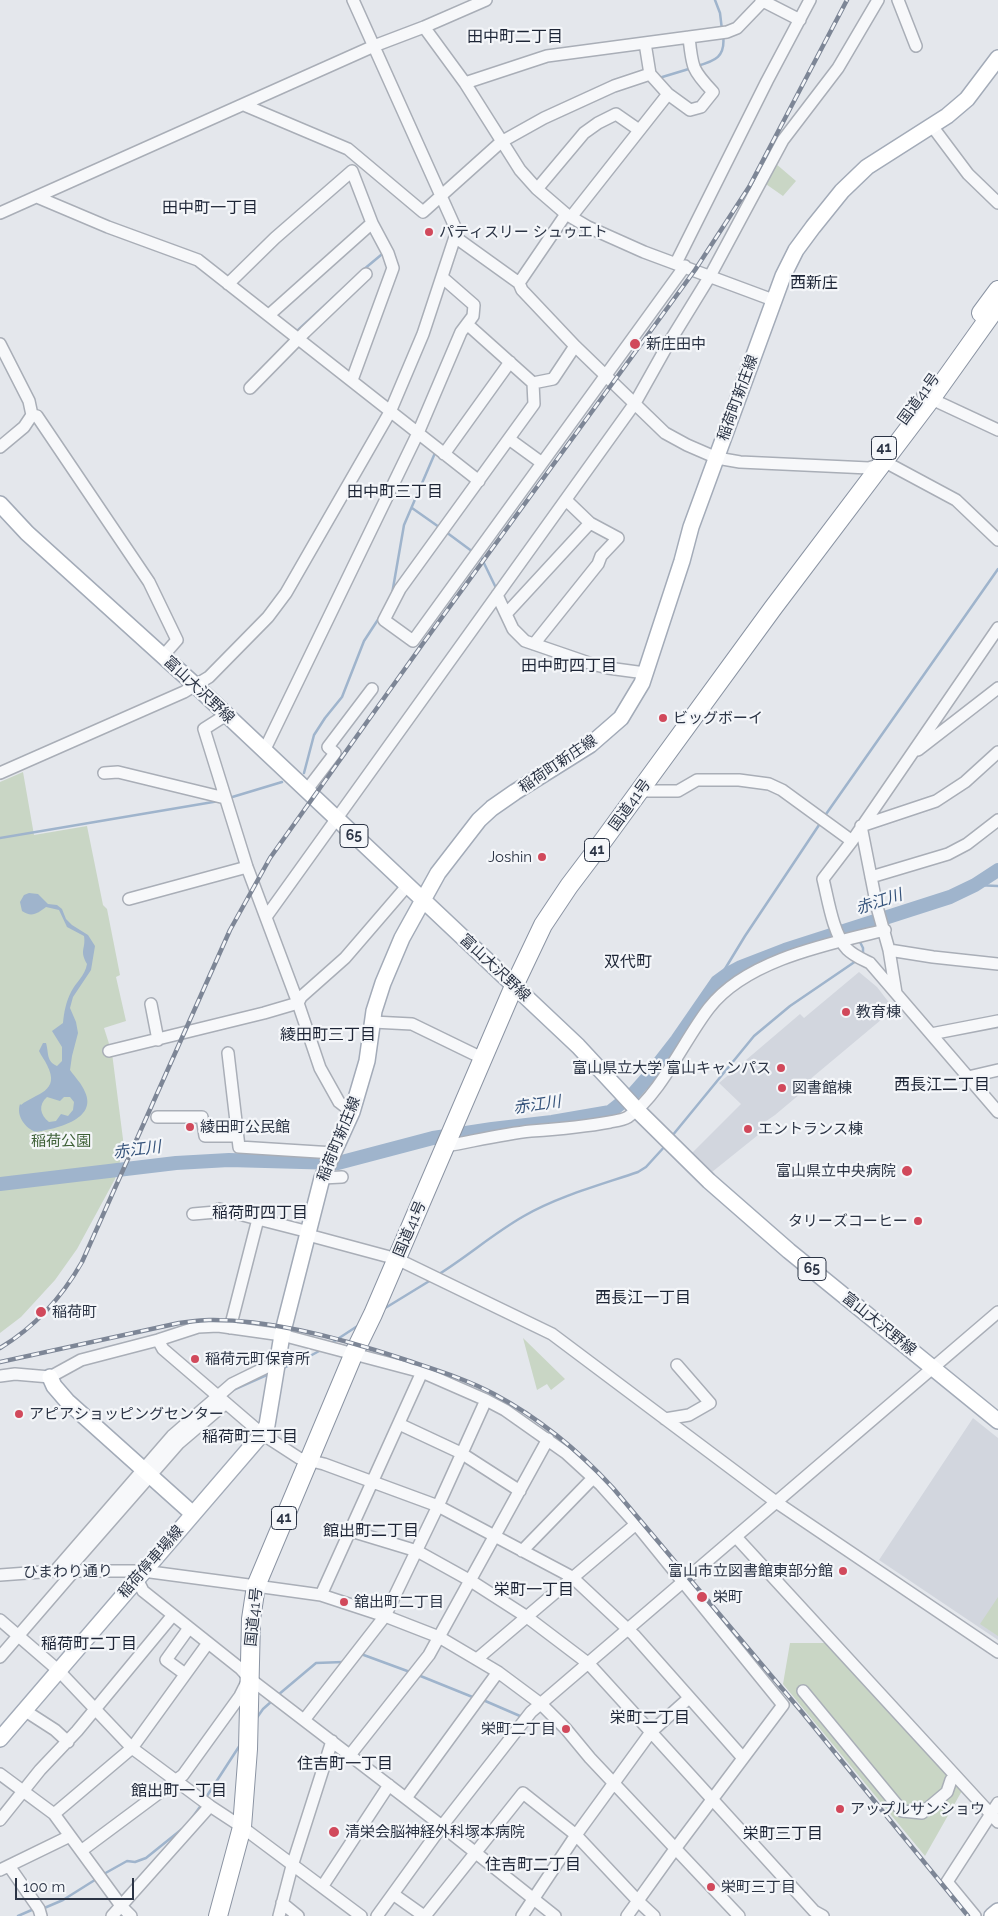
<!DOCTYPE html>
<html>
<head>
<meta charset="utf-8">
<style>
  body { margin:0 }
  #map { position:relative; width:998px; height:1916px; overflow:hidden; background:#e4e7ec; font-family:Raleway,sans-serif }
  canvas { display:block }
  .scale { position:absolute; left:15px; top:1878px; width:119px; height:22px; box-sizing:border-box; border:2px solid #2b3445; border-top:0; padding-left:6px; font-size:15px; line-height:18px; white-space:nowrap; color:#2b3445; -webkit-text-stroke:4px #f4f6f9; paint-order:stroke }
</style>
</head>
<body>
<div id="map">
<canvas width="998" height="1916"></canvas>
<div class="scale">100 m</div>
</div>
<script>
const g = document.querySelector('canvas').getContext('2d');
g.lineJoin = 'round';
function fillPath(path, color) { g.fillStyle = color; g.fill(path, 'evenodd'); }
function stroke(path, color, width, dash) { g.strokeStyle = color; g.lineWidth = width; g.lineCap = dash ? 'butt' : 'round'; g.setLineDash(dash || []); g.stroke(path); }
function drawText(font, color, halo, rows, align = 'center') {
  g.font = font + ' Raleway,"Noto Sans JP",sans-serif'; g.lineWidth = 4.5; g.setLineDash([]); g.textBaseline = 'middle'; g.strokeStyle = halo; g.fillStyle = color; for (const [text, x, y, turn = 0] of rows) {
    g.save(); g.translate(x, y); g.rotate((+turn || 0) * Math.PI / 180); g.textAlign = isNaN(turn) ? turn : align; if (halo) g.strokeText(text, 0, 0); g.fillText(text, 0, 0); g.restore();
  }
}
fillPath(new Path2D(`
  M859 972 877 987 894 1009 802 1086 806 1089 775 1115 759 1126 763 1131 712 1172 692 1153 741 1104 719 1083 800 1014 804 1018Z
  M973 1418 998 1438V1640L879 1560Z`), '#d2d6de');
fillPath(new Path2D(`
  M775 163 796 181 783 196 763 182Z
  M23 772 34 835 87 826 103 905 107 909 120 975 116 977 126 1021 104 1028 112 1053 124 1147 115 1179 77 1249 55 1280 21 1317 0 1333V782Z
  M523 1338 565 1379 551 1390 547 1384 537 1390Z
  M998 1597V1636L980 1624Z
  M790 1643H831L963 1789 925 1856 783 1684Z`), '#c9d6c5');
fillPath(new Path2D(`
  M29 893 38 894 48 904 57 905 62 909 66 919 72 925 88 935 95 946 91 970 73 997 70 1008 76 1022 78 1033 72 1056 70 1070C75 1077 82 1084 85 1092 98 1120 54 1129 36 1132 25 1128 16 1116 20 1104L21 1105C36 1093 61 1092 47 1065 45 1060 41 1056 39 1051L43 1043H46C49 1053 46 1061 57 1066L62 1061V1047L52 1031 63 1023C64 1012 66 1002 71 992 76 982 85 976 87 964 79 950 86 949 84 936L67 927 59 910 46 907C38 913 32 918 22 911L20 902 24 895ZM47 1097 60 1101 64 1097H70L74 1102 73 1110 68 1116 61 1114 56 1121 49 1122C40 1115 38 1105 47 1097Z`), '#9fb4cc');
stroke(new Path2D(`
  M715 0 720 13 722 30
  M697 66C715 61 726 57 723 35
  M659 78 692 68
  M363 270 381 255
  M298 333 297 331 346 286
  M412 508 439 527
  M446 532 473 552
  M478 555 481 557 497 590
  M392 594 404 525 435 453
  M304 773 314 735 325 718 342 697 364 641 379 618
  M229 798 282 782
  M824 817 998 569
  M0 838 219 801
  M975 885 998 886
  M859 940 863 948V956
  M717 982 745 936 821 822
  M672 1136 754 1036 790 1006 856 961
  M439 1274C468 1256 494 1233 524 1216 559 1196 600 1185 638 1172L646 1167 666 1145
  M382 1310 431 1280
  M330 1344 359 1325
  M283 1368 310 1356 321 1350
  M233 1390 269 1374
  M361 1654 410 1672
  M418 1675 475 1698
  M278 1695 316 1663 343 1662
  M483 1700 520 1716
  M256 1719 263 1709 272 1701
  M205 1799 240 1745
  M192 1818 202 1804
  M102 1875 127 1861 135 1862 146 1858 182 1829
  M42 1909 63 1900 98 1878
  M18 1916 34 1909`), '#9fb4cc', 2.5);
stroke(new Path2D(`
  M0 1184 176 1163 229 1160 338 1163 433 1138 492 1129 552 1122 610 1112 634 1093 649 1076 677 1040 717 982 728 974 741 967 785 950 950 897 975 885 998 870`), '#9fb4cc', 14);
const minor = new Path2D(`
  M761 0 800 20
  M898 0 916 46
  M424 27 465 83 520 170 537 189 566 214 588 227 644 252 773 300
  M645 43 650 74 668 94 690 110 701 107 713 92C692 70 692 67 689 37
  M465 83 547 56 727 32 737 28 763 1
  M244 105 348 149 423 212 501 142 544 118 614 86 650 74
  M932 126 968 174 998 203
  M537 189 584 133 598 123 616 114 639 130
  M37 197 108 227 198 260 479 481
  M0 213 374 46 424 27 486 0
  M571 217 668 94
  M455 237 519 283 522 290 575 346 665 433 687 445 717 458 740 462 869 468 884 463 889 464 956 500 998 540
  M676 263 767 81 810 0
  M519 283 566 214
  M228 284 275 238 352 171 372 223 388 253 393 268 352 380
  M269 315 372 223
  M467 324 533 383 534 404 400 589 384 620 413 641 685 266
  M0 344 29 401 32 415 37 416 149 582 177 640 163 656
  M533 383 553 379 575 346
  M250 388 305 332 366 274
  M923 395 998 430
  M509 439 542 463
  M0 447 24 427 32 415
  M444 454 510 362
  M497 595 513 629 525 641 592 664 608 668 645 673
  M506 614 590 523
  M998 628 852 841 823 879C828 899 833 934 847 949 854 956 862 959 870 963L998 1112
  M534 644 598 564 601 556 618 538 590 523 566 500
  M226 715 204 729 247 867 298 1003 320 1068 339 1102 352 1112
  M918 750 998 688
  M264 751 418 433 461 332 473 316 474 305 443 278
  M0 773 184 692 209 677 268 617 286 593 390 412 423 334 455 237V227L353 0
  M104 773 118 772 225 798
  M306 791 335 753 328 747 372 689
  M640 791H678L697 780H739L769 784 782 790 852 841
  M861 826 877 907 889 950 933 957 998 964
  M861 826 936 801 965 782 998 752
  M871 877 948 854 967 844 998 820
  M129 899 247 867
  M266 917 635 403 667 346 710 276 783 140 838 68 878 0
  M889 950 896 993
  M151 1004 158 1040
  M373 1022 412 1024 484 1059
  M931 1034 998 1021
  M109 1051 264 1013 298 1003 301 997 345 958 407 886
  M228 1053 239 1147 334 1153
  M968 1077 998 1070
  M157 1117H202L205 1136H237
  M446 1146C474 1141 503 1134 531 1131 559 1129 583 1127 610 1122 615 1121 623 1120 628 1117 661 1094 684 1040 709 1008 746 960 828 944 885 930
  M322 1178 342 1177
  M193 1214 216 1212 219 1209 309 1232
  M308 1235 397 1259 552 1334 776 1502 998 1652
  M230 1328 258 1219
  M158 1340 163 1349 262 1434 299 1458 324 1464 438 1506 572 1577 634 1635 743 1758
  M0 1376 15 1374 50 1377 81 1360 158 1340 198 1327 218 1326 282 1335 422 1372 486 1400 505 1410 566 1453 601 1485 636 1524 783 1705 675 1849 627 1916
  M665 1419 689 1415 710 1403 677 1365
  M399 1424 461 1453 520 1491
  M351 1531 417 1551 471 1581 527 1617 589 1664 814 1911 823 1916
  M736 1537 998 1822
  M522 1551 593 1478
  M55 1571 172 1436 232 1384 277 1362
  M67 1571 179 1443 226 1403
  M0 1575 55 1571H143L256 1586 321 1595 385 1616 439 1637 498 1672 541 1704 566 1729 590 1758 739 1916
  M137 1579 143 1591 241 1669 249 1678 442 1826 555 1916
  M321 1595 422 1372
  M0 1620 59 1671 132 1748 210 1806 242 1827 361 1916
  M0 1657 75 1570
  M477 1659 636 1524
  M185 1674 166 1660 189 1628
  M803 1691 902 1811 922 1813 947 1792 951 1780
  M24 1710 55 1730 68 1742
  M304 1720 385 1616 438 1506 486 1400
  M350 1755 429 1655 548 1439
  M0 1774 54 1814 122 1907 131 1916
  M406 1798 498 1672
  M54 1814 132 1748 208 1643
  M0 1820 40 1770 77 1731 173 1615
  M81 1851 183 1775 240 1696 247 1682
  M9 1866 39 1909 41 1916
  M0 1870 70 1836
  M322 1887 389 1785
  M393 1894 424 1916
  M282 1903 298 1916
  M112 1916 210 1806
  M279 1916 292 1866 332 1741
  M377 1916 442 1826 531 1712 998 1312
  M425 1916 523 1793 576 1835 638 1901 654 1916
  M522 1916 576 1835 651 1732 689 1698
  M975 1916 947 1882 998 1803`);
const major = new Path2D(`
  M0 504 27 533 195 685 578 1046 641 1114 709 1181 789 1251 998 1421
  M50 1377 54 1386 67 1401 193 1514
  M0 1739 262 1434 267 1425 282 1335 322 1178 352 1112 367 1061 374 1011 383 983 402 938 438 873 479 820 492 808 515 792 590 745 621 718 642 683 682 561 691 527 783 276 796 250 813 227 842 191 867 167 947 116 967 99 998 58
  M992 1916 998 1911`);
const highway = new Path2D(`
  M981 313 998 290
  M218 1916 242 1827 248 1749 251 1619 256 1586 354 1353 373 1314 514 986 543 925 569 886 600 845 773 608 931 399 998 305`);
stroke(minor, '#a9aeb7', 14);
stroke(major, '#a3abb8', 18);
stroke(highway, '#8b94a3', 20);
stroke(minor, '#f7f8fa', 11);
stroke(major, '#fff', 15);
stroke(highway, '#fff', 18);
const rail = new Path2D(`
  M0 1348C35 1327 62 1297 82 1262L230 930 270 858 424 642 695 270 749 187 847 0
  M0 1362 179 1323C189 1322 199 1320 209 1320 271 1319 347 1340 406 1360 436 1370 466 1379 494 1394 539 1418 579 1451 613 1488L801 1711 968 1916`);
stroke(rail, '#7d8696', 4.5);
stroke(rail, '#f4f6f9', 2.5, [8]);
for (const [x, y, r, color] of [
  [429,232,5,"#d1495b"],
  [635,344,6,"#d1495b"],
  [663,718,5,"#d1495b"],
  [542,857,5,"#d1495b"],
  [846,1012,5,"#d1495b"],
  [781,1068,5,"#d1495b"],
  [782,1088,5,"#d1495b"],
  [190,1127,5,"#d1495b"],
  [748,1129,5,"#d1495b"],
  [907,1171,6,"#d1495b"],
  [918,1221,5,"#d1495b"],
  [41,1312,6,"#d1495b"],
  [195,1359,5,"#d1495b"],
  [19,1414,5,"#d1495b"],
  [843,1571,5,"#d1495b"],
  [702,1597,6,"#d1495b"],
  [344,1602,5,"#d1495b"],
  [566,1729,5,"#d1495b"],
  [840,1809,5,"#d1495b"],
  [334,1832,6,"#d1495b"],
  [711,1887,5,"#d1495b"]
]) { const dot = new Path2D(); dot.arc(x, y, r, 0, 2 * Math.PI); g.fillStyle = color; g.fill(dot); stroke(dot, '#f4f6f9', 2); }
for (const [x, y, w] of [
  [884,448,25],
  [354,836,28],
  [597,850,25],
  [812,1269,28],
  [284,1518,25]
]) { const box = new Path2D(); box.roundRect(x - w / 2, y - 11.5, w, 23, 4); g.fillStyle = '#f4f6f9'; g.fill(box); stroke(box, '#2b3445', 1); }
drawText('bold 14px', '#2b3445', null, [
  ["41",884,448],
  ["65",354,836],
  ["41",597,850],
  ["65",812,1269],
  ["41",284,1518]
]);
drawText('15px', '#2b3445', '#f4f6f9', [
  ["パティスリー シュゥエト",439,232],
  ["新庄田中",646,344],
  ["ビッグボーイ",673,718],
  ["Joshin",532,857,"right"],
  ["教育棟",856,1012],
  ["富山県立大学 富山キャンパス",771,1068,"right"],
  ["図書館棟",792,1088],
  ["綾田町公民館",200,1127],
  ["エントランス棟",758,1129],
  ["富山県立中央病院",896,1171,"right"],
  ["タリーズコーヒー",908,1221,"right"],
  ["稲荷町",52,1312],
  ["稲荷元町保育所",205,1359],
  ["アピアショッピングセンター",29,1414],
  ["富山市立図書館東部分館",833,1571,"right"],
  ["栄町",713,1597],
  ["舘出町二丁目",354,1602],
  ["栄町二丁目",556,1729,"right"],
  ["アップルサンショウ",850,1809],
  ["清栄会脳神経外科塚本病院",345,1832],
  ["栄町三丁目",721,1887]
], 'left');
drawText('15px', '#2b3445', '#f4f6f9', [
  ["稲荷町新庄線",738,398,-70],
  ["国道41号",919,399,-54],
  ["富山大沢野線",199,690,43],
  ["稲荷町新庄線",558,764,-34],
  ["国道41号",630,805,-54],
  ["富山大沢野線",495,968,43],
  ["稲荷町新庄線",339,1139,-68],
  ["国道41号",410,1229,-67],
  ["富山大沢野線",879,1324,39],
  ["稲荷停車場線",151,1562,-49],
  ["ひまわり通り",68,1572,-1],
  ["国道41号",254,1617,-84]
]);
drawText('15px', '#3f6138', '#f4f6f9', [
  ["稲荷公園",61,1141]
]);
drawText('16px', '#1d2536', '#f4f6f9', [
  ["田中町二丁目",515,37],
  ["田中町一丁目",210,208],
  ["西新庄",814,283],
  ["田中町三丁目",395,492],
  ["田中町四丁目",569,666],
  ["双代町",628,962],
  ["綾田町三丁目",328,1035],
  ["西長江二丁目",942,1085],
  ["稲荷町四丁目",260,1213],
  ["西長江一丁目",643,1298],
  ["稲荷町三丁目",250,1437],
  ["館出町二丁目",371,1531],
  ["栄町一丁目",534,1590],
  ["稲荷町二丁目",89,1644],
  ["栄町二丁目",650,1718],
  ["住吉町一丁目",345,1764],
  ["館出町一丁目",179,1791],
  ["栄町三丁目",783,1834],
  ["住吉町二丁目",533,1865]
]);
drawText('italic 16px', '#34527a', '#f4f6f9', [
  ["赤江川",879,902,-18],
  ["赤江川",537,1105,-8],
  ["赤江川",137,1150,-7]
]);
</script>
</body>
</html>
